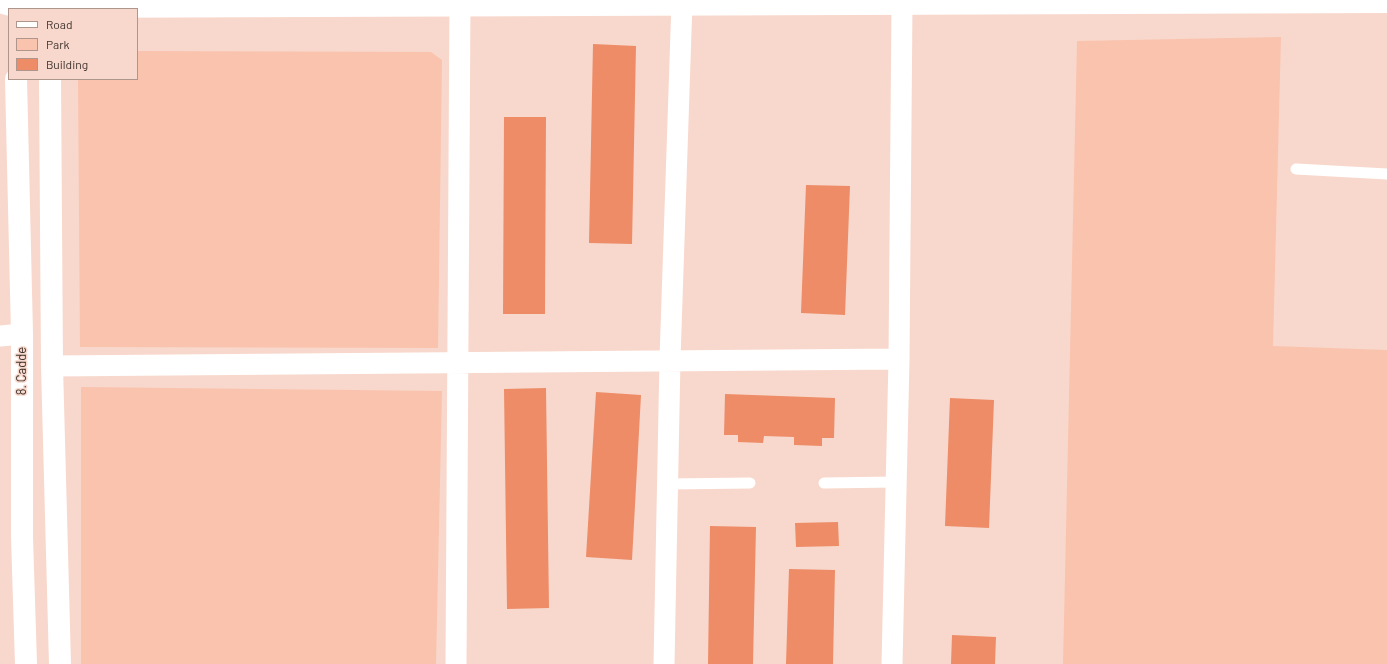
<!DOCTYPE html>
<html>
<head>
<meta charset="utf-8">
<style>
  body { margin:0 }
  #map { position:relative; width:1387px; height:664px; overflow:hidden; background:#f8d8cc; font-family:Barlow,sans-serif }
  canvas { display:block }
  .legend { position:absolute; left:8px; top:8px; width:130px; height:72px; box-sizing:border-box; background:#f8d8cc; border:1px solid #ae968d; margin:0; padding:5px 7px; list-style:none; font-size:12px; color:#3e322e }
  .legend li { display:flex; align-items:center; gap:8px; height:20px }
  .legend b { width:20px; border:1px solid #ae968d }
</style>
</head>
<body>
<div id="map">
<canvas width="1387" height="664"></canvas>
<ul class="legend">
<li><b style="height:5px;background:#fff"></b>Road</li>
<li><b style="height:11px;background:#fac3ae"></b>Park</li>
<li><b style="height:11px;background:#ed8c67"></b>Building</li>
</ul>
</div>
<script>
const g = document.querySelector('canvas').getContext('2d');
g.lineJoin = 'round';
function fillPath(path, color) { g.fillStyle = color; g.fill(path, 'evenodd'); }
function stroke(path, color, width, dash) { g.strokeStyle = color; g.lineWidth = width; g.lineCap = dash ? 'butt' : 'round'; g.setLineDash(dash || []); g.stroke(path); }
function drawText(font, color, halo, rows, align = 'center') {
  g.font = font + ' Barlow,sans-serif'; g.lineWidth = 3; g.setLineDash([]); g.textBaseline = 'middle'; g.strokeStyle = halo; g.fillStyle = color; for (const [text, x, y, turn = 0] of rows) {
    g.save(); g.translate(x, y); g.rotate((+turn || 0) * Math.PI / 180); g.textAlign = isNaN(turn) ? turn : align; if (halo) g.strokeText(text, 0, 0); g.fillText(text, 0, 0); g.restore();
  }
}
fillPath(new Path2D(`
  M1281 37 1273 346 1387 350V664H1063L1077 41Z
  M137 51 431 52 442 60 438 348 80 347 78 79H137Z
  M81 387 442 391 436 664H81Z`), '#fac3ae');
fillPath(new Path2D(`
  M593 44 636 46 632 244 589 243Z
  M504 117H546L545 314H503Z
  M806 185 850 186 845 315 801 313Z
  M546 388 549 608 507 609 504 389Z
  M596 392 641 395 632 560 586 557Z
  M725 394 835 398 834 438H822V446L794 445V437L764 436 763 443 738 442V435H724Z
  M950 398 994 400 989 528 945 526Z
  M838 522 839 546 796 547 795 523Z
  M710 526 756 527 753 664H708Z
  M789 569 835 570 833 664H786Z
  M952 635 996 637 995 664H951Z`), '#ed8c67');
stroke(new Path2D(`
  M1296 169 1387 174
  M824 483 896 482
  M667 484 750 483`), '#fff', 11);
stroke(new Path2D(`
  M0 336 22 334
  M52 366C334 364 616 359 899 359
  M456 664 460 0
  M664 664 670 359 682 2
  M892 664 899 359 902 3`), '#fff', 21);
stroke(new Path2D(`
  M0 2 14 6 50 7C495 2 941 0 1387 2
  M16 79 22 334V537L26 664
  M50 79 52 366 60 664`), '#fff', 22);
drawText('13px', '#3e322e', '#f8d8cc', [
  ["8. Cadde",22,371,-90]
]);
</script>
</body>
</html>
